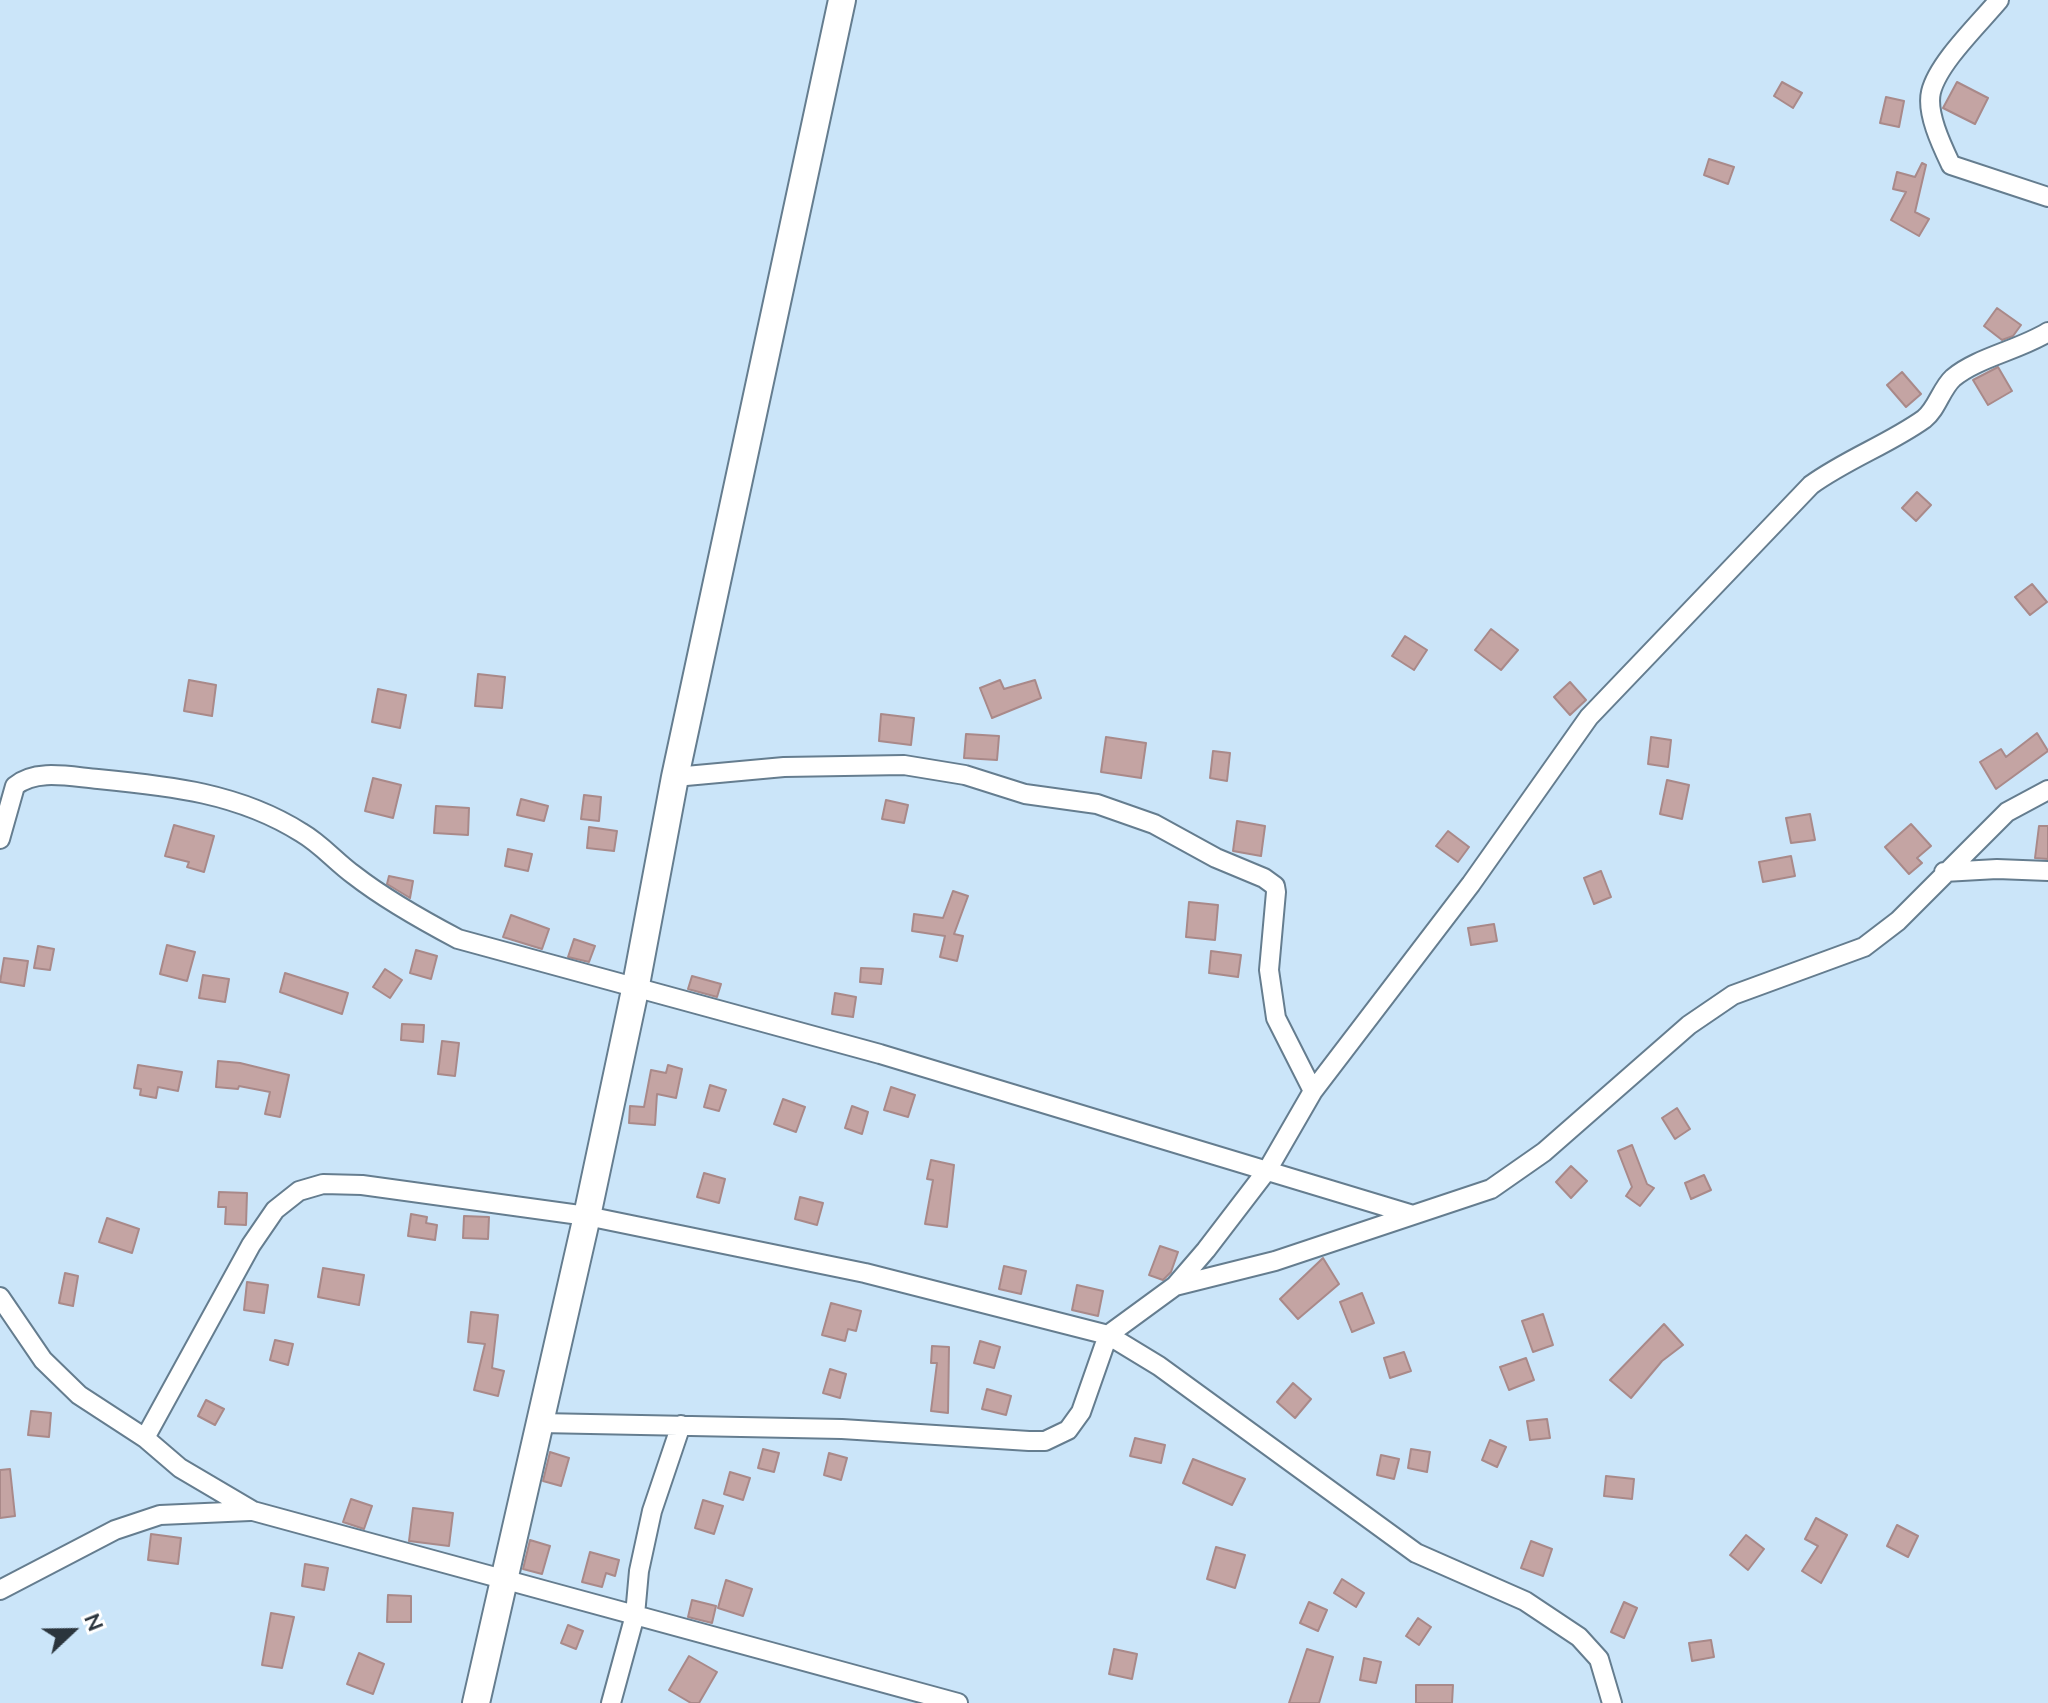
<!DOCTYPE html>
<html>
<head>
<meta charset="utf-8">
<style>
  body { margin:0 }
  #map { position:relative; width:2048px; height:1703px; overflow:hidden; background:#cbe5f9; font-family:Mulish,sans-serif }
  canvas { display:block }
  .north { position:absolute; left:32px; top:1591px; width:80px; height:80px; -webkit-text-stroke:6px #fff; paint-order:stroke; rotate:68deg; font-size:22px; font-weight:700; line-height:32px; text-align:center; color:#2b353d }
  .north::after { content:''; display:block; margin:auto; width:28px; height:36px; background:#2b353d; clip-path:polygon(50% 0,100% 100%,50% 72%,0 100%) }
</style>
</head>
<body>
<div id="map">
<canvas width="2048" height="1703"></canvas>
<div class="north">N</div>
</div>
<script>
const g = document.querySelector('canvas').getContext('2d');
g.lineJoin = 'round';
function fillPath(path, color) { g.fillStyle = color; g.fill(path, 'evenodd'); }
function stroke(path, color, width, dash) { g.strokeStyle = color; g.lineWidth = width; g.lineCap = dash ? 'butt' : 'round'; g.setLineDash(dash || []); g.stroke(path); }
const building = new Path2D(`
  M1782 82 1802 93 1793 108 1774 96Z
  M1957 82 1988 98 1975 124 1943 108Z
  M1886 97 1904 101 1899 127 1880 123Z
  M1709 159 1734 167 1728 184 1704 175Z
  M1922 163 1926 165 1915 212 1929 219 1919 236 1891 220 1906 192 1893 189 1897 172 1915 177Z
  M1997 308 2021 325 2013 336 2002 340 1984 326Z
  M1998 367 2012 391 1988 405 1973 380Z
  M1902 372 1921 394 1906 407 1887 385Z
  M1917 492 1931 505 1916 521 1902 508Z
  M2032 584 2047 602 2030 615 2015 597Z
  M1491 629 1518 650 1501 670 1475 650Z
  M1405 636 1427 650 1414 670 1392 656Z
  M478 674 505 677 502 708 475 706Z
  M189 680 216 685 212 716 184 711Z
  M1000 680 1004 689 1035 680 1041 698 992 718 980 688Z
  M1570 682 1586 700 1570 715 1554 697Z
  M378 689 406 695 400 728 372 722Z
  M881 714 914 718 911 745 879 741Z
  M2037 733 2048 751 1996 789 1980 762 2001 749 2006 757Z
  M966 734 999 736 997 760 964 758Z
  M1106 737 1146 743 1141 778 1101 772Z
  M1651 737 1671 740 1668 767 1648 764Z
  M1213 751 1230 753 1227 781 1210 778Z
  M373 778 401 785 393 818 365 811Z
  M1667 780 1689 785 1682 819 1660 814Z
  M584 795 601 797 599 821 581 819Z
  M521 799 548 806 544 821 517 815Z
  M886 800 908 805 904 823 882 819Z
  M436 806 469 808 468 835 434 833Z
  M1810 814 1815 840 1791 843 1786 818Z
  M1237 821 1265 826 1261 856 1233 851Z
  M1911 824 1931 846 1917 858 1922 863 1909 874 1885 847Z
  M174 825 214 836 204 872 187 867 189 862 165 856Z
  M2039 826H2048V859L2035 858Z
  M589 827 617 831 614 851 587 848Z
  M1448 831 1469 847 1458 862 1436 846Z
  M508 849 532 854 528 871 505 866Z
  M1791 856 1795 876 1763 882 1759 862Z
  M1601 871 1611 897 1594 904 1584 878Z
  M389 876 413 881 410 898 387 884Z
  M953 891 968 896 954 934 963 936 957 961 940 957 945 936 912 931 914 914 943 918Z
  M1189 902 1218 905 1215 940 1186 937Z
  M511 915 549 929 542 949 503 937Z
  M1494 924 1497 941 1471 945 1468 928Z
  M574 939 595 946 589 962 568 957Z
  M167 945 195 952 187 981 160 974Z
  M38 946 54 949 50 970 34 968Z
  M416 950 437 956 431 979 410 973Z
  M1211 951 1241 955 1238 977 1209 973Z
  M4 958 28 961 24 986 0 982Z
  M861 968 883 969 881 984 860 982Z
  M385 969 402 980 390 998 373 987Z
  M285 973 348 993 342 1014 280 992Z
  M203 975 229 979 225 1002 199 998Z
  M692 976 721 984 717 997 688 989Z
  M835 993 856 997 853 1017 832 1014Z
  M402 1024 424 1025 423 1042 401 1040Z
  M442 1041 459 1043 455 1076 438 1074Z
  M218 1061 240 1063 289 1075 280 1117 265 1114 270 1092 239 1086 238 1089 216 1087Z
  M138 1065 182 1072 178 1091 158 1087 156 1098 140 1095 141 1089 134 1088Z
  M668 1065 682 1069 676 1098 657 1094 655 1125 629 1123 630 1106 644 1107 651 1070 666 1073Z
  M710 1085 726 1090 719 1111 704 1107Z
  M891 1087 915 1095 908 1117 884 1110Z
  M783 1099 805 1107 796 1132 774 1124Z
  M852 1106 868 1112 862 1134 845 1128Z
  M1677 1108 1690 1129 1675 1139 1662 1118Z
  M1632 1145 1647 1184 1654 1188 1640 1206 1626 1196 1632 1187 1618 1151Z
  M931 1160 954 1165 947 1227 925 1224 933 1180 927 1179Z
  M1571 1166 1587 1181 1571 1198 1556 1182Z
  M704 1173 725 1179 719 1203 697 1197Z
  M1704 1175 1711 1190 1691 1199 1685 1183Z
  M219 1192 247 1193 246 1225 225 1224 226 1207H218Z
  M800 1197 823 1203 817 1225 795 1219Z
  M411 1214 427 1217 426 1223 437 1225 435 1240 408 1236Z
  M464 1216 489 1217 488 1239 463 1238Z
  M107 1218 139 1229 132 1253 99 1242Z
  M1160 1246 1178 1252 1171 1272 1163 1280 1149 1275Z
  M1323 1258 1339 1284 1298 1319 1280 1299Z
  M1004 1266 1026 1271 1021 1294 999 1289Z
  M323 1268 364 1275 359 1305 318 1297Z
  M65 1273 78 1276 73 1306 59 1303Z
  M247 1282 268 1285 264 1313 244 1310Z
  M1077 1285 1103 1291 1098 1316 1072 1310Z
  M1362 1293 1374 1323 1352 1332 1340 1302Z
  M831 1303 861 1311 856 1331 848 1329 845 1341 822 1335Z
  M471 1312 498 1315 492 1368 504 1371 498 1396 474 1390 485 1344 468 1342Z
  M1543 1314 1553 1345 1533 1352 1522 1321Z
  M1664 1324 1683 1345 1662 1361 1631 1398 1610 1380Z
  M275 1340 293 1344 288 1365 270 1360Z
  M980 1341 1000 1347 994 1368 974 1363Z
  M932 1346 949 1347 948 1413 931 1411 937 1363H931Z
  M1404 1352 1411 1371 1390 1378 1384 1358Z
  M1526 1358 1534 1380 1509 1390 1500 1367Z
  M830 1369 846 1374 840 1398 823 1393Z
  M1293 1383 1311 1399 1295 1418 1277 1402Z
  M987 1389 1011 1396 1006 1415 982 1409Z
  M206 1400 224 1409 215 1425 198 1416Z
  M31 1411 51 1413 49 1437 28 1435Z
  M1547 1419 1550 1438 1530 1440 1527 1421Z
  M1135 1438 1165 1445 1161 1463 1130 1456Z
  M1490 1440 1506 1447 1497 1467 1482 1460Z
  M763 1449 779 1453 774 1472 758 1468Z
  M1411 1449 1430 1452 1427 1472 1408 1468Z
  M550 1452 569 1458 561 1486 543 1481Z
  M829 1453 847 1458 841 1480 824 1475Z
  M1381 1455 1399 1459 1394 1479 1377 1475Z
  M1193 1459 1245 1479 1232 1505 1183 1483Z
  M10 1469 15 1516 0 1518V1470Z
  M730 1472 750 1478 743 1500 724 1494Z
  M1606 1476 1634 1479 1632 1499 1604 1496Z
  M351 1499 372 1506 364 1529 343 1522Z
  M703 1500 723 1506 714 1534 695 1528Z
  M413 1508 453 1513 449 1546 409 1541Z
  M1816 1518 1847 1535 1821 1583 1802 1571 1818 1546 1805 1539Z
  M1897 1525 1918 1536 1908 1557 1887 1546Z
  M151 1534 181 1538 178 1564 148 1560Z
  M1746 1535 1764 1549 1748 1570 1730 1555Z
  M530 1540 550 1546 542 1574 523 1569Z
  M1531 1541 1552 1549 1543 1576 1521 1568Z
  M1216 1547 1245 1555 1235 1588 1207 1579Z
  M590 1552 619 1560 615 1576 606 1573 602 1587 582 1582Z
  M305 1564 328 1568 324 1590 302 1586Z
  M1342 1579 1364 1593 1356 1607 1334 1593Z
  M726 1580 752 1589 743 1616 718 1608Z
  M388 1595 411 1596V1622H387Z
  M692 1600 716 1606 712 1623 688 1617Z
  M1309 1602 1327 1610 1318 1631 1300 1623Z
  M1624 1602 1637 1608 1624 1638 1611 1632Z
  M271 1613 294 1617 282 1668 262 1665Z
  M1418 1618 1431 1627 1419 1645 1406 1636Z
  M568 1625 583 1631 576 1649 561 1643Z
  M1711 1640 1714 1657 1692 1661 1689 1643Z
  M1114 1649 1137 1654 1132 1679 1109 1674Z
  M1307 1649 1333 1657 1319 1703H1289Z
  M359 1653 384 1664 373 1694 347 1684Z
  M689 1656 717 1672 699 1703H691L669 1690Z
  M1364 1658 1381 1662 1376 1683 1360 1680Z
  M1416 1685H1453L1452 1703H1416Z`);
fillPath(building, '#c4a4a3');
stroke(building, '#a98989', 2);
const street = new Path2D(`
  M1999 0C1979 24 1938 63 1931 92 1926 113 1942 146 1951 165L2048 197
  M675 777 784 767 904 765 965 775 1025 794 1097 804 1154 824 1216 858 1264 878 1275 886 1276 892 1269 970 1276 1018 1313 1091
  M0 839 15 786C36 768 72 777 98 779 170 786 239 793 302 833 321 844 336 862 354 875 386 900 422 920 458 939L880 1054 1410 1214
  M1944 872 1997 869 2048 871
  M1175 1286 1275 1261 1491 1189 1544 1152 1689 1025 1733 995 1864 947 1898 921 2007 812 2048 790
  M0 1297 43 1360 79 1395 145 1438 180 1468 253 1511 958 1703
  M540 1423 842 1429 1029 1441H1045L1068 1430 1081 1412 1108 1335 1175 1286 1206 1250 1268 1169 1313 1091 1471 884 1589 717 1811 485C1847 459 1889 444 1924 419 1937 409 1941 389 1953 378 1976 358 2019 350 2048 332
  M145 1438 251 1245 275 1210 299 1191 323 1184 362 1185 587 1216 865 1273 1108 1335 1159 1366 1416 1553 1525 1601 1579 1637 1599 1659 1612 1703
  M0 1590 115 1530 160 1515 250 1511
  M611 1703 635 1615 639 1571 652 1511 681 1425`);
const secondary = new Path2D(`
  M476 1703 587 1216 635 990 675 777 842 0`);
stroke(street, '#657d8f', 22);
stroke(secondary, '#657d8f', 30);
stroke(street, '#fff', 18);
stroke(secondary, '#fff', 26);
</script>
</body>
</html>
